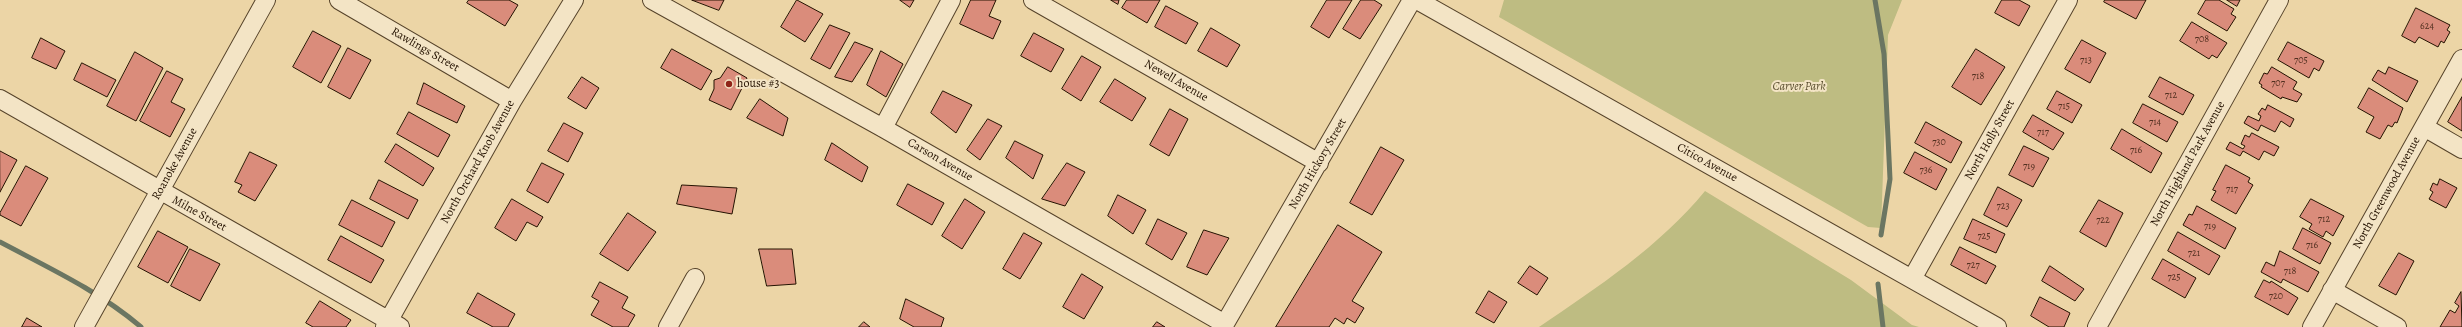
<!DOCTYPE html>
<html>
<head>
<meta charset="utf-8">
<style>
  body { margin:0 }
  canvas { display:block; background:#ecd5a6 }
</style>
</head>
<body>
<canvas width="2462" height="327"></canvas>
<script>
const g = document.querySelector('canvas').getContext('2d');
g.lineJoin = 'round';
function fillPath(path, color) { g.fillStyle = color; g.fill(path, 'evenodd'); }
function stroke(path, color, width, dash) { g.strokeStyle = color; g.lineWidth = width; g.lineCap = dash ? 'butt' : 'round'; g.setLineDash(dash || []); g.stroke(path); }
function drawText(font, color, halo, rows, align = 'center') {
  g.font = font + ' Alegreya,serif'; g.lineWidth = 4; g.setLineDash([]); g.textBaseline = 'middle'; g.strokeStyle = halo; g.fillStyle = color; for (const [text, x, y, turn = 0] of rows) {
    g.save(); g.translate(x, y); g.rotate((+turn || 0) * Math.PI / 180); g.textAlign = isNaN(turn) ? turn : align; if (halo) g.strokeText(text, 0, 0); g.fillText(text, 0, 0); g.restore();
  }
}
fillPath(new Path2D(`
  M1504 0H1902L1888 35 1881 228 1868 227 1499 17Z
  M1705 191 1851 280 1912 325 1919 327H1539C1598 287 1660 246 1705 191Z`), '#bebc82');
stroke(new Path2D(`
  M1875 0 1884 54 1890 179 1881 235
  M0 242C49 268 99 291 141 327
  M1878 284 1883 327`), '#6b7662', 5);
const building = new Path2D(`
  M469 0H509L518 5 505 26 467 3Z
  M692 0H724L719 10Z
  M797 0 823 14 805 42 781 27Z
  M900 0H914L910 7Z
  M971 0H996L989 16 1001 21 993 39 960 24Z
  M1111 0H1119L1118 4Z
  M1127 0H1160L1147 23 1122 8Z
  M1327 0H1352L1329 38 1311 27Z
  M1361 0H1374L1382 5 1360 39 1343 29Z
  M2002 0H2019L2030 6 2019 26 1995 13Z
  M2105 0H2146L2136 19 2104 2Z
  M2206 0H2219L2234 9 2231 14 2236 17 2227 31 2198 14Z
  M2227 0H2240L2237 6Z
  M1166 6 1198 23 1186 44 1155 27Z
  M2416 8 2450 25 2447 30 2450 32 2444 43 2441 41 2438 47 2419 37 2415 43 2402 36Z
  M2192 22 2227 43 2217 58 2212 55 2209 59 2180 41Z
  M830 25 850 33 830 69 811 59Z
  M1211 28 1240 45 1227 67 1198 51Z
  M313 31 341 46 321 83 293 67Z
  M1034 33 1064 49 1051 72 1021 56Z
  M41 38 65 51 56 69 32 58Z
  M2082 40 2106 53 2090 83 2065 69Z
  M855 42 873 49 852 82 835 77Z
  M2288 42 2324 61 2319 71 2314 68 2309 78 2278 60Z
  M348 48 371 60 350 99 328 87Z
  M672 49 712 71 701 90 661 68Z
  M1976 49 2005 67 1981 105 1952 87Z
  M881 51 903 64 886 97 867 85Z
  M135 52 163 68 136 121 107 106Z
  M1082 56 1101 67 1081 101 1062 89Z
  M82 63 116 80 107 97 74 80Z
  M728 67 747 78 731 110 709 100 714 89V80L720 78Z
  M2272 67 2297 82 2293 89 2302 94 2297 102 2282 97 2281 99 2261 87 2262 85 2259 83 2264 73 2267 74Z
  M2389 67 2418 81 2407 102 2372 80 2378 70 2385 74Z
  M167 71 183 79 171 102 185 109 170 137 140 121Z
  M582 77 599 88 586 109 568 98Z
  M2160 77 2194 95 2183 115 2149 97Z
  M1115 79 1146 98 1132 121 1100 102Z
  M424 83 465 106 457 123 417 104Z
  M2369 88 2403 108 2397 123 2395 122 2392 127 2388 125 2380 139 2366 132 2374 117 2358 108Z
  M943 91 972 105 956 133 931 113Z
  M2057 91 2082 105 2072 123 2047 109Z
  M2462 97V131L2448 122Z
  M760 99 788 118 783 136 747 118Z
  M2143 104 2178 122 2167 142 2133 123Z
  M2268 105 2294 119 2290 127 2281 121 2275 132 2261 125 2258 131 2244 123 2248 116 2259 121 2261 116 2258 114 2262 108 2265 110Z
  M1170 109 1188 119 1169 156 1150 145Z
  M409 112 450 135 438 157 397 134Z
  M2033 115 2064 133 2053 150 2023 132Z
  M988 119 1002 126 980 160 967 150Z
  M1926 122 1962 142 1951 163 1915 143Z
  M564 123 583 133 568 162 548 151Z
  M2122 129 2162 153 2151 173 2111 149Z
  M2252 133 2279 147 2274 156 2264 151 2259 160 2243 151 2240 156 2226 149 2230 142 2243 149 2245 146 2241 144 2245 135 2249 137Z
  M1015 141 1043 155 1033 179 1006 158Z
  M832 143 868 167 862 182 825 160Z
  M396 144 434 168 423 186 385 162Z
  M2024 146 2049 158 2033 187 2009 175Z
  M1381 147 1404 160 1372 215 1350 203Z
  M0 151 17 160 0 192Z
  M250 152 277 165 255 201 238 192 242 185 235 182Z
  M1915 152 1947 169 1936 190 1904 173Z
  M542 163 564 174 548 203 527 191Z
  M1067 163 1085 172 1065 206 1042 199Z
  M2226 165 2250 178 2248 182 2253 185 2236 214 2211 200 2216 191 2213 190Z
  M26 166 48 178 21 226 0 215V213Z
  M2440 179 2457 188 2446 208 2429 199 2433 192 2430 190 2433 183 2437 185Z
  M379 180 418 200 408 219 370 199Z
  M908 184 944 203 932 225 897 205Z
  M682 185 737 188 732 214 677 204Z
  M1998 187 2022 200 2007 227 1984 215Z
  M1118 195 1146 210 1133 234 1108 216Z
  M512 199 543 217 537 227 527 222 516 241 495 228Z
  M965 199 985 212 962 249 942 236Z
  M2311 199 2344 216 2333 236 2326 231 2323 237 2309 229 2312 224 2300 217Z
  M352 200 395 222 382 247 339 225Z
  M2099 200 2123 213 2106 247 2080 232Z
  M2197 206 2236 228 2225 249 2183 225 2189 214 2192 215Z
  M628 213 656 232 628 271 600 254Z
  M1158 219 1187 233 1172 260 1146 244Z
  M1973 219 2005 234 1996 253 1964 239Z
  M1338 225 1382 252 1352 301 1364 308 1355 323 1347 318 1344 324 1335 318 1329 327H1276Z
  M2303 228 2331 243 2320 264 2293 249Z
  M1204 230 1229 238 1207 275 1187 267Z
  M158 231 188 247 168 283 138 267Z
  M2178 232 2220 256 2209 275 2168 251Z
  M1024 233 1042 243 1020 279 1003 269Z
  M341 236 384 260 371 283 328 260Z
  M1960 247 1996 266 1986 284 1951 265Z
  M190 249 220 264 200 301 171 286Z
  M759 249H792L796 284 767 286Z
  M2280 251 2319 272 2308 292 2283 279 2281 283 2261 272 2266 262 2274 266Z
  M2399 253 2414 261 2396 295 2379 286Z
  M2163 259 2196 278 2185 298 2152 279Z
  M1530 266 1548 278 1537 295 1518 283Z
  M2050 266 2084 289 2075 301 2042 281Z
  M1082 274 1103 287 1084 319 1063 307Z
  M2264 280 2270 283 2271 281 2298 298 2288 315 2255 297Z
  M600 282 628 297 622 308 635 315 628 327H613L591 315 599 301 592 297Z
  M1489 291 1507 302 1494 323 1476 313Z
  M2461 292 2462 327H2440L2450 310 2455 313 2459 306 2455 303Z
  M478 293 515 314 508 327H493L467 313Z
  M2040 297 2070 313 2064 327H2049L2031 316Z
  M906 299 944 318 941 327H914L900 319Z
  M320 301 351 320 346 327H313L306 323Z
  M27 318 42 327H22Z
  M864 322 870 327H859Z
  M1157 322 1165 327H1153Z`);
fillPath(building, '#da8c7b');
stroke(building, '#241201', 1);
const minor = new Path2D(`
  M339 0 512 101
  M652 0 883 128 1225 324
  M1033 0 1319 163
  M1417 0 1997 327
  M0 99 400 327
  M2424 127 2462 149
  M883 128 951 0
  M1912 279 2068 0
  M2332 290 2397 327
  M84 327 266 0
  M385 327 512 101 574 0
  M668 327 695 278
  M1223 327 1412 0
  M2097 327 2279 0
  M2312 327 2462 59`);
stroke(minor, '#56432a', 20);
stroke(minor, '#f3e4c5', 18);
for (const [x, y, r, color] of [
  [729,84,4,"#8f2418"]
]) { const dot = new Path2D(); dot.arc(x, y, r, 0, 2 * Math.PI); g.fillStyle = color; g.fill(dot); stroke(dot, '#f3e4c5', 1.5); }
drawText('10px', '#523020', null, [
  ["624",2427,27],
  ["708",2202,40],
  ["713",2086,61],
  ["705",2301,61],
  ["718",1978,77],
  ["707",2278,84],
  ["712",2171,96],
  ["715",2064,107],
  ["714",2155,123],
  ["717",2043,133],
  ["730",1939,143],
  ["716",2136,151],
  ["719",2029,167],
  ["736",1926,171],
  ["717",2232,190],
  ["723",2003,207],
  ["712",2324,220],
  ["722",2103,221],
  ["719",2210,227],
  ["725",1984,237],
  ["716",2312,246],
  ["721",2194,254],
  ["727",1973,266],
  ["718",2290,272],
  ["725",2174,278],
  ["720",2276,297]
]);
drawText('12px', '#241201', '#f3e4c5', [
  ["Rawlings Street",425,50,30],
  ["Newell Avenue",1176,81,30],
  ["North Holly Street",1990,140,-61],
  ["Carson Avenue",940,160,30],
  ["North Orchard Knob Avenue",478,162,-61],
  ["Citico Avenue",1707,163,29],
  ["Roanoke Avenue",175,164,-61],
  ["North Hickory Street",1318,164,-60],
  ["North Highland Park Avenue",2188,164,-61],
  ["North Greenwood Avenue",2387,193,-61],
  ["Milne Street",199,214,29]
]);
drawText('12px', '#241201', '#f3e4c5', [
  ["house #3",737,84]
], 'left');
drawText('italic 12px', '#5a4e2e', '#f3e4c5', [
  ["Carver Park",1799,87]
]);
</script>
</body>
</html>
